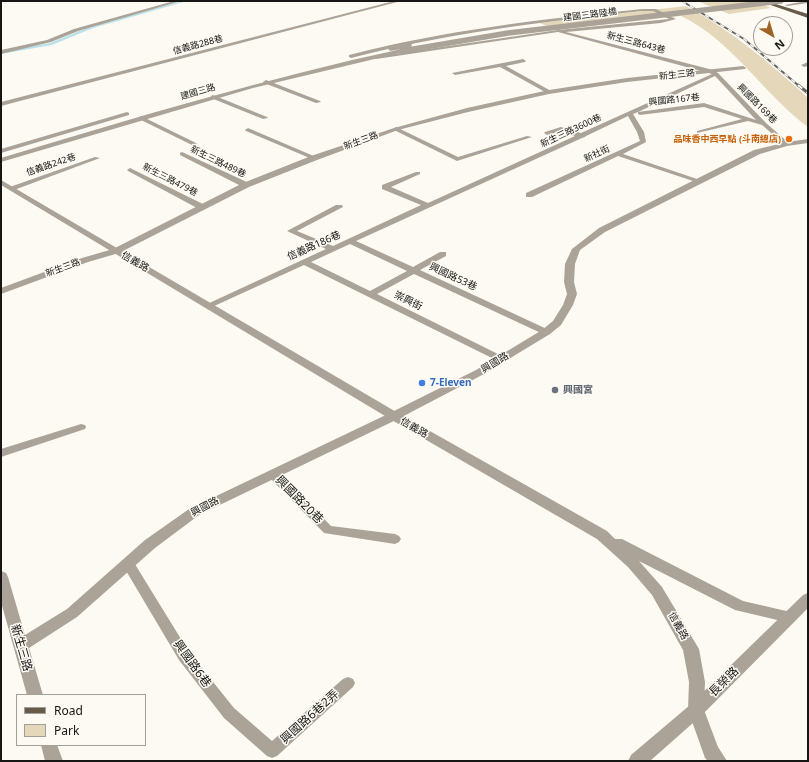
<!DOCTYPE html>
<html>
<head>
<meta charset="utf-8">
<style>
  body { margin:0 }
  #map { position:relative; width:809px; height:762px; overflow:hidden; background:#fdfaf4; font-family:"Noto Sans",sans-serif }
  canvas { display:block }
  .frame { position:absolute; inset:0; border:2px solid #171614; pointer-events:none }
  .legend { position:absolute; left:16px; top:694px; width:130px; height:52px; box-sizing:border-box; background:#fdfaf4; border:1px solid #a19f9a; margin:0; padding:5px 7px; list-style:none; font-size:12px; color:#171614 }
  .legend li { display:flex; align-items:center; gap:8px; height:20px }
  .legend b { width:20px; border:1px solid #a19f9a }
  .north { position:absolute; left:753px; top:16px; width:40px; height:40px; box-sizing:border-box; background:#fdfaf4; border:1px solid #a19f9a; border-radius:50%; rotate:142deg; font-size:11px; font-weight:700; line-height:16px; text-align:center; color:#171614 }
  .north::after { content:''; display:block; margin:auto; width:14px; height:18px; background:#9f6425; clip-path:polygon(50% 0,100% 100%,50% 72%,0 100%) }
</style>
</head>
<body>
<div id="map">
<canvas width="809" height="762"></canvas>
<div class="frame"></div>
<ul class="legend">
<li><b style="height:5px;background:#695b47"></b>Road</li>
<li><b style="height:11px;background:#e5d7ba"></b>Park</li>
</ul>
<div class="north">N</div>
</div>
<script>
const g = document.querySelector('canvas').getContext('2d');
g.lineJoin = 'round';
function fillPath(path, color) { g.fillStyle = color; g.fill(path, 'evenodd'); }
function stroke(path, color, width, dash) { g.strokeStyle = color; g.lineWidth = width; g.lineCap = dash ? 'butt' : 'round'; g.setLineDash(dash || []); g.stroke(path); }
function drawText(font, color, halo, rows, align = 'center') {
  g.font = font + ' "Noto Sans","Noto Sans TC",sans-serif'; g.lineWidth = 3; g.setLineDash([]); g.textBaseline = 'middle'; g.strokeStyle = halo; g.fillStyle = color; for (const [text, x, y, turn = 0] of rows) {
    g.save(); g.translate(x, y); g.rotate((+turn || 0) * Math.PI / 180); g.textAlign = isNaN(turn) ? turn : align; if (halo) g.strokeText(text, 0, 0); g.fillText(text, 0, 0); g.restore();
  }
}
fillPath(new Path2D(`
  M710 1H753L771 8 729 14 700 2Z
  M686 6C732 31 770 63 808 98V127C762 93 733 41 681 16L555 30 540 23Z`), '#e5d7ba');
fillPath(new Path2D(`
  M183 1H187L93 28 52 45 1 54V52L50 43 91 26Z`), '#bbe2eb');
fillPath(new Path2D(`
  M174 1H181L78 31 51 42 1 54V50L47 40 74 29Z
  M394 1H401L1 106V102Z
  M806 1H808V3L787 6 785 5Z
  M642 9H656L676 19 661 23 566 32 713 70 718 73 766 123 789 143V145H785L762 125 748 121 697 133V131L742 119 704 107 640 115 638 114V112L633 114 644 132 646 142 623 154 700 180V182H696L618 156 532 197H526V193L640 141 637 132 628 116 586 136 585 137 582 138 356 241 413 267 440 252H446V256L420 270 549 330 551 332 549 334H543L414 274 377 294 504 357 506 359 504 361H498L304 265 212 307H206L205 305 326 249 287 231 336 205H342L343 207 297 231 333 246 421 205 382 189V185L416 172H420V174L391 187 428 203 575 136 561 131 547 135 544 133 545 132 561 127 581 133 712 74 558 32 376 59 373 57 558 30 669 19 653 11H642C543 22 447 33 351 58L349 57V55C446 30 543 19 642 9ZM715 76 756 120 704 103 638 112ZM350 244 407 271 370 291 311 262Z
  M523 59 526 61 525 62 506 66 551 91V93H547L500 67 455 75 452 73Z
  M266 80 320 101 321 102 316 103 264 83 263 82Z
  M213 95 267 117 268 118 263 119 211 98V96Z
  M141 116 196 143 197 144 192 145 139 119 138 118Z
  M396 127 458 157 527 136 532 137 457 161 394 130 393 129Z
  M248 128 316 157 317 158 312 159 246 131 245 130Z
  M182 152 249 183 250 185 246 187H243L180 155V153Z
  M95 157 100 158 14 190H11L7 188Z
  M130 168 205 205 206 207 205 209H199L128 171 127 170Z
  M81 424 85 425 86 427 85 429 1 457V449Z
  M273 470 277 471 331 526 395 534 399 536 401 539 399 542 395 544 324 533 269 477 267 474 269 471Z
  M128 559 133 561 189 652 234 708 272 741 343 679 348 677 353 679 355 683 353 687 277 756 272 758 267 756 224 718 179 660 122 564 123 561Z`), '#aba397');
fillPath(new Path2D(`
  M808 62V66L804 67 801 65Z
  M743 66 746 68 745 69 627 82 549 94 468 112 398 130 317 160 249 187 119 253 88 262 1 294V288L82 258 113 249 243 183 311 156 394 128 467 108 549 90 627 78Z
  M808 139V143L787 146 760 154 605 232 580 250 575 264 574 282 577 294 573 305 561 325 550 334 484 374 398 419 199 515 155 548 77 617 29 648 43 695H27L1 602V571L6 573 8 577 25 635 67 609 145 540 189 509 390 413 476 370 542 330 553 321 563 305 567 294 564 282 565 264 572 249 599 228 754 150 787 142Z
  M808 593V608L702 715 650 761H628L631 755 690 705 803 595Z
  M41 745H57L63 761H45Z`), '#aba397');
fillPath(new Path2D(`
  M402 49 405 51 404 52 253 88 1 162V158C134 118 266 78 402 49Z
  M127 112 129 113V115L1 153V149Z
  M1 180 398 413 607 531 615 539H622L743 601 795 613 797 617 795 621 790 623 735 610 639 561 662 587 699 649 705 682 704 710 718 747 727 761H708L705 758 688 710 689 682 683 650 652 595 628 567 597 539 390 419 1 185Z`), '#aba397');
fillPath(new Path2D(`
  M759 1H766L808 14V18Z`), '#695b47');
const railFar1 = new Path2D(`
  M682 1 744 39 799 86`);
const rail = new Path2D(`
  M798 85 808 93`);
stroke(railFar1, '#676561', 2);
stroke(rail, '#676561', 3);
stroke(railFar1, '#fdfaf4', 1.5, [4.5]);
stroke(rail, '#fdfaf4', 2, [5.5]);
stroke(new Path2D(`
  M391 48 409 45
  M402 51 508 33 781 1`), '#aba397', 5.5);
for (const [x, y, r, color] of [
  [789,139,4,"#e8710a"],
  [422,383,4,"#3f7fe0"],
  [555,390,4,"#6b7280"]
]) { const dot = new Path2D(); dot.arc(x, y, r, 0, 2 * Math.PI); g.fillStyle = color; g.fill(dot); stroke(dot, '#fdfaf4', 1.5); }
drawText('9px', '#171614', '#fdfaf4', [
  ["建國三路陸橋",590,15,-7],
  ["新生三路643巷",636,43,15],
  ["信義路288巷",198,45,-15],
  ["新生三路",677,75,-6],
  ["建國三路",198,92,-16],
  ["興國路167巷",674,100,-6],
  ["興國路169巷",757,104,45],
  ["新生三路3600巷",571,131,-25],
  ["新生三路",361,141,-20],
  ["新社街",597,154,-25],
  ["新生三路489巷",218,162,26],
  ["信義路242巷",51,165,-19],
  ["新生三路479巷",170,180,27],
  ["新生三路",63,268,-20]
]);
drawText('bold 9px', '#c56008', '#fdfaf4', [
  ["品味香中西早點 (斗南總店)",781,139]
], 'right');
drawText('10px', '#171614', '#fdfaf4', [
  ["信義路186巷",314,246,-24],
  ["信義路",135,262,30],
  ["興國路53巷",453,277,25],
  ["崇興街",408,301,26],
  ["興國路",495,363,-31],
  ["信義路",414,428,30],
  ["興國路",205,507,-28],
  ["信義路",678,626,61]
]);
drawText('bold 10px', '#366cbe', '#fdfaf4', [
  ["7-Eleven",430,383]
], 'left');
drawText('bold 10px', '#5b616d', '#fdfaf4', [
  ["興國宮",563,390]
], 'left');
drawText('12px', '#171614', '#fdfaf4', [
  ["興國路20巷",299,500,45],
  ["新生三路",21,648,74],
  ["興國路6巷",192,664,54],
  ["長榮路",724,682,-45],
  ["興國路6巷2弄",310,717,-42]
]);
</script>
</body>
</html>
